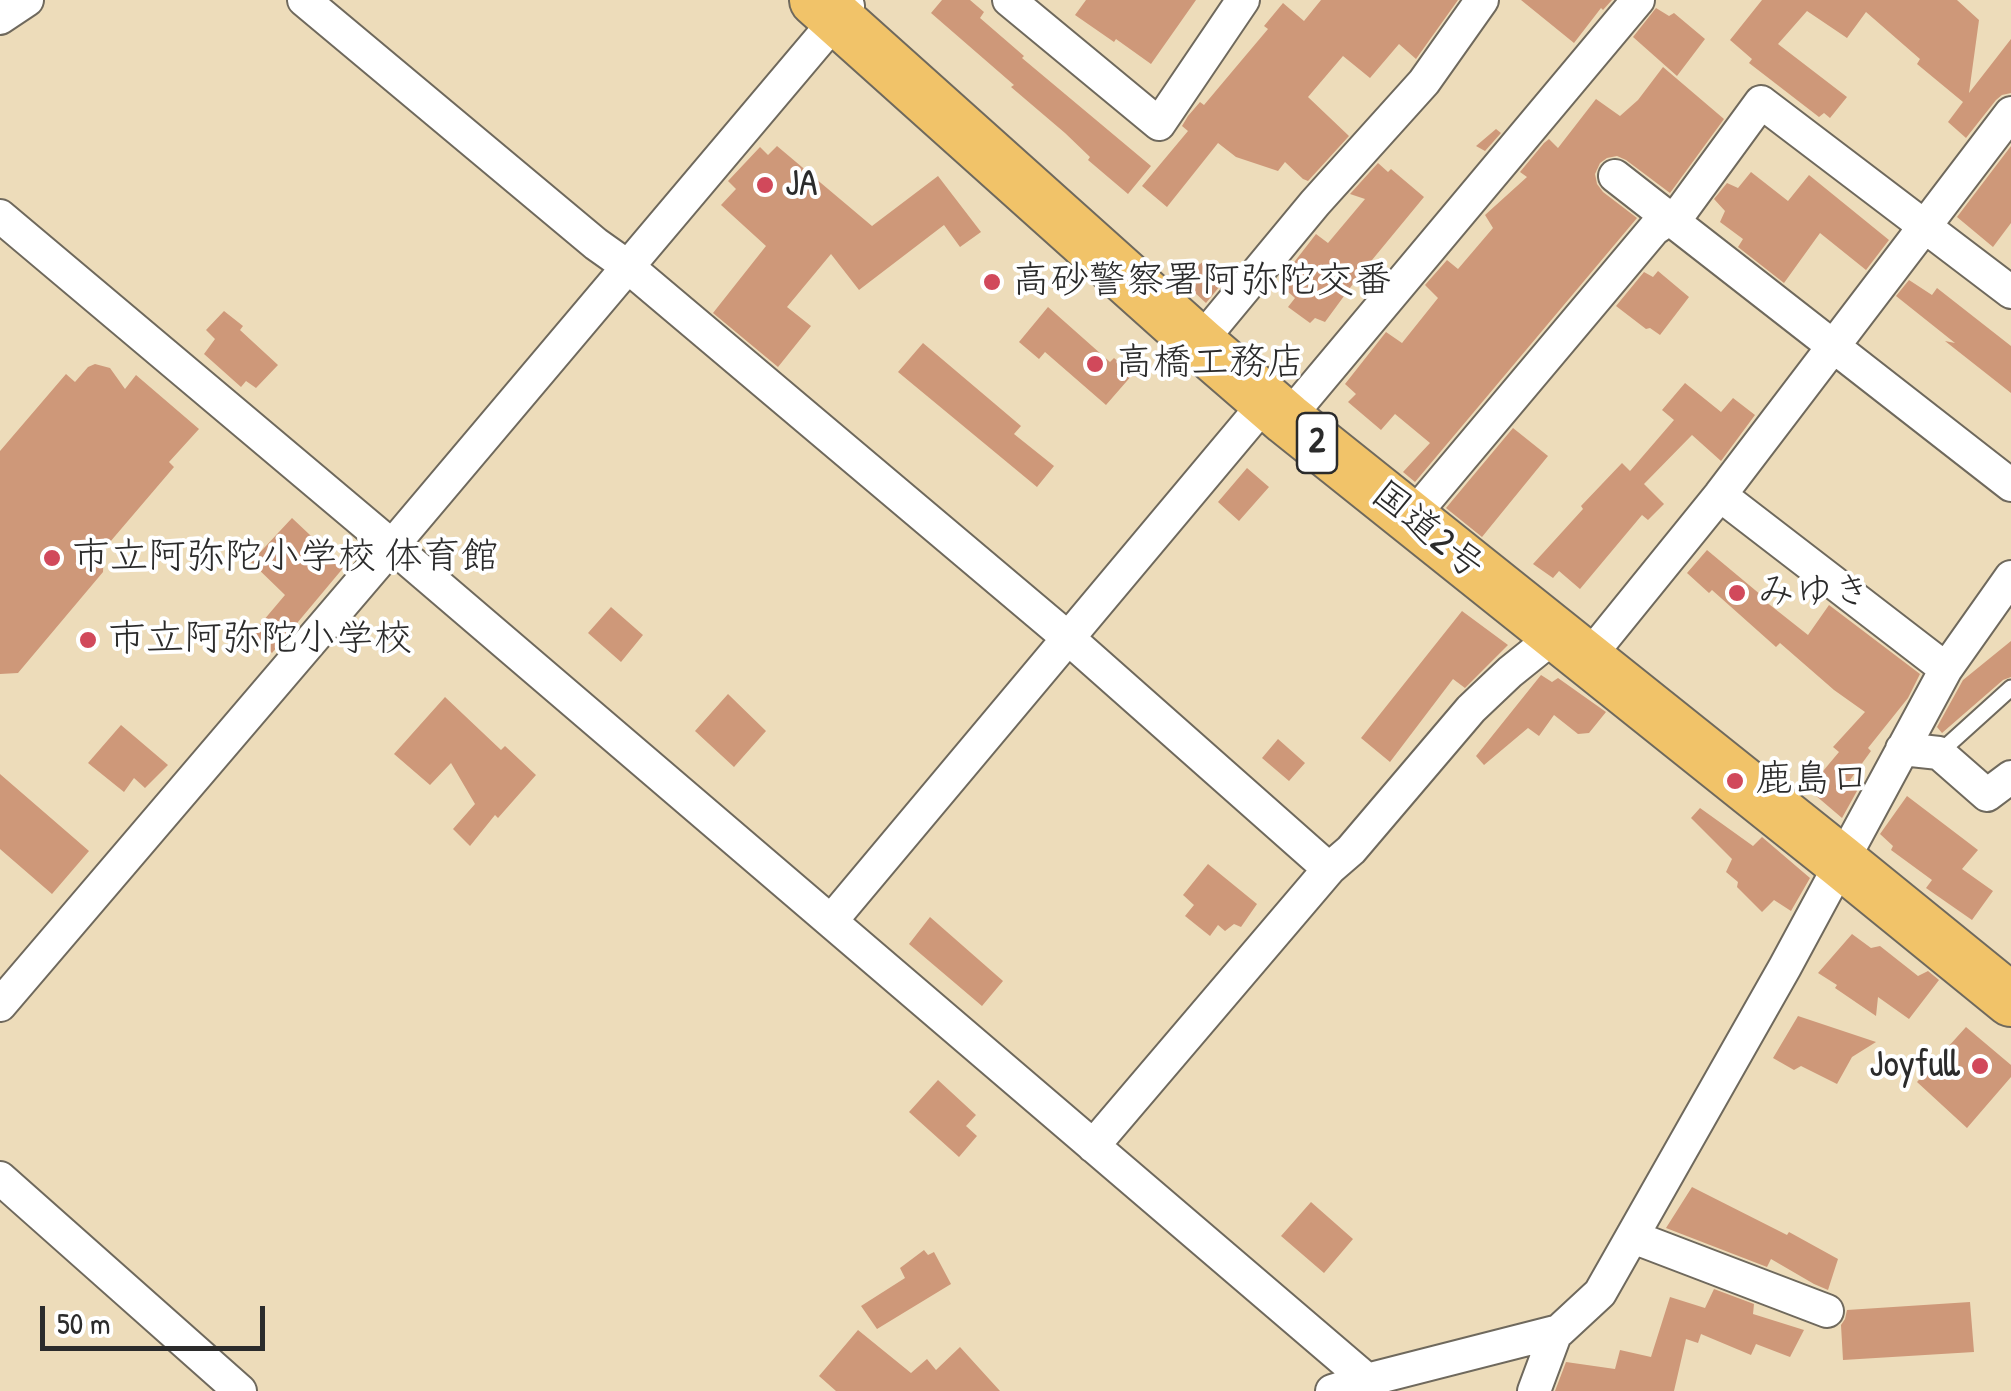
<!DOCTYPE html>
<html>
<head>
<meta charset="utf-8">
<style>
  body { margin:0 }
  #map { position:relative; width:2011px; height:1391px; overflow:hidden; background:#eddcba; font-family:"Patrick Hand",sans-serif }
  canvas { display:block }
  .scale { position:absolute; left:40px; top:1306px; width:225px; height:45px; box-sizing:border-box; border:5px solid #2b2b2b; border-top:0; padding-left:12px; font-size:30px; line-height:35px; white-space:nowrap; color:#2b2b2b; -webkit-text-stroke:8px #fff; paint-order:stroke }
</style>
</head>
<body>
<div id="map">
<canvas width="2011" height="1391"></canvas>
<div class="scale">50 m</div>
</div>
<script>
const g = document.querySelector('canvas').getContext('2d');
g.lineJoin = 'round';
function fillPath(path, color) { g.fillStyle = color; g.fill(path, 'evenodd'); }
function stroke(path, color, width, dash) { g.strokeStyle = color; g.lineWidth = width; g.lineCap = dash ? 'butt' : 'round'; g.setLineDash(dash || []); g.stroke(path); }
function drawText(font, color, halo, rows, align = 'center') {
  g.font = font + ' "Patrick Hand","Klee One",sans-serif'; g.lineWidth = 8; g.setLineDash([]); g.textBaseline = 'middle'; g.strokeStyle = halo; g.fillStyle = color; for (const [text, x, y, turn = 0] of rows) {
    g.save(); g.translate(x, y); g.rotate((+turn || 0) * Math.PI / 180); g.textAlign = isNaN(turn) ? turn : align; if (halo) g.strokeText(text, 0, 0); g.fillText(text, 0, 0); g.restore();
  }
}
fillPath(new Path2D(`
  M942 0H970L984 12 980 18 1024 56 1022 58 1151 166 1128 194 1088 160 1090 157 1065 133 1011 87 1014 85 931 13Z
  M1086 0H1196L1151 64 1116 39 1114 42 1075 15Z
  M1321 0H1458L1416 59 1399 44 1370 78 1343 56 1308 97 1349 136 1308 181 1303 179 1285 162 1278 171 1236 157 1218 143 1167 207 1142 186 1188 131 1182 126 1188 116 1200 102 1204 105 1241 61 1268 29 1264 26 1283 3 1304 21Z
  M1521 0H1612L1603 10 1601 8 1574 43Z
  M1762 0H1957L1979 20 1969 93 2011 39V93L2002 95 1996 100 1966 138 1948 122 1963 102 1917 64 1920 59 1866 12 1847 38 1807 11 1778 44 1847 97 1830 118 1824 113 1819 117 1749 63 1752 59 1730 40Z
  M1656 8 1669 16 1674 13 1705 39 1677 76 1633 37Z
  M1663 67 1724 119 1670 193 1626 160 1617 156 1607 158 1600 163 1595 174 1597 184 1603 192 1637 218 1415 482 1403 472 1430 443 1395 414 1381 430 1348 402 1356 394 1345 384 1386 332 1402 343 1438 298 1425 285 1447 260 1458 269 1493 228 1485 215 1527 177 1520 172 1544 143 1549 139 1558 148 1596 99 1620 116 1638 100Z
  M1496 129 1501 133 1485 151 1476 146Z
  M777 146 872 226 938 176 981 232 960 247 944 225 859 290 831 254 787 307 811 326 778 367 713 313 766 246 721 205 736 189 728 181 760 147 768 155Z
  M2011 146V223L1993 247 1957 217Z
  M1378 163 1388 172 1391 169 1424 197 1358 277 1325 322 1315 318 1310 323 1288 307 1295 298 1278 283 1316 234 1328 243 1365 199 1350 194Z
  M1751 172 1788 201 1809 175 1889 240 1866 270 1820 233 1784 283 1738 247 1743 239 1720 222 1725 211 1714 199 1727 183 1738 188Z
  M1204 261 1225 280 1206 303 1180 279Z
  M1658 271 1689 297 1660 335 1650 328 1646 329 1616 306 1644 272 1653 277Z
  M1909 280 1932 295 1937 288 2011 346V393L1945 341 1955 343 1896 296Z
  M1048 307 1110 362 1114 358 1133 374 1106 405 1045 352 1039 359 1019 342Z
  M224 311 243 326 240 330 278 365 256 388 246 381 241 387 204 354 215 339 206 330Z
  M923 343 1021 426 1014 434 1054 466 1037 487 898 372Z
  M95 364 110 368 125 389 136 375 199 429 169 462 174 467 104 549 103 572 18 673 0 674V451L66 374 75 382 88 367Z
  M1685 383 1721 412 1733 398 1755 415 1721 461 1692 435 1644 484 1664 504 1648 520 1642 515 1580 589 1559 571 1553 578 1533 564 1583 509 1581 506 1622 463 1630 471 1674 420 1662 410Z
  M1513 428 1548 456 1482 537 1446 508Z
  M1247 468 1269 487 1239 521 1218 502Z
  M292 518 344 567 272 653 252 634 285 595 251 562Z
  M1707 550 1767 600 1765 601 1808 635 1829 605 1920 674 1908 698 1868 748 1871 751 1850 780 1857 784 1855 788 1857 791 1842 818 1808 789 1839 752 1833 747 1865 712 1834 690 1780 643 1776 647 1712 590 1709 593 1687 573Z
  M611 607 643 635 621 662 588 633Z
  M1462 611 1508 645 1465 688 1453 679 1390 762 1361 738Z
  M2011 641V677L2003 680 1942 733 1937 727 1963 680Z
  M1541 675 1552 682 1558 678 1606 712 1589 733 1578 734 1554 715 1539 736 1528 728 1484 765 1476 756Z
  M728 694 766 731 734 767 695 731Z
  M445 697 501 750 505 746 536 775 498 818 495 815 470 846 453 829 475 804 451 763 430 785 394 754Z
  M121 725 168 765 145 788 134 778 124 792 88 763Z
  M1278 739 1305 763 1289 781 1262 758Z
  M0 774 89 851 52 894 0 849Z
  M1907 796 1978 850 1962 869 1993 891 1972 920 1926 888 1932 880 1891 850 1893 846 1880 834Z
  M1700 808 1753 846 1762 837 1810 878 1791 911 1774 900 1762 912 1737 887 1738 882 1726 872 1732 859 1691 818Z
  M1208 864 1257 904 1241 927 1234 924 1225 931 1218 925 1210 936 1185 916 1194 905 1183 895Z
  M930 917 1003 981 982 1006 909 944Z
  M1852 934 1871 948 1880 946 1918 976 1928 971 1939 980 1909 1019 1878 997 1876 1016 1835 988 1837 985 1818 973Z
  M1798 1016 1876 1042 1852 1057 1837 1084 1801 1066 1794 1070 1773 1058Z
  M1966 1027 2011 1065V1077L1967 1128 1917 1082 1935 1062 1945 1065 1938 1058Z
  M938 1080 976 1115 966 1126 977 1136 959 1157 909 1112Z
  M1692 1187 1787 1235 1789 1232 1838 1259 1828 1290 1814 1284 1771 1259 1767 1267 1666 1228Z
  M1311 1202 1353 1239 1324 1273 1281 1236Z
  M924 1250 928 1255 934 1252 951 1284 877 1329 861 1306 905 1278 900 1268Z
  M1714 1289 1754 1304 1753 1314 1804 1330 1790 1357 1756 1344 1751 1355 1701 1334 1698 1343 1686 1339 1674 1391H1555L1566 1362 1615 1369 1620 1350 1651 1357 1670 1297 1705 1308Z
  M1970 1302 1974 1352 1843 1360 1841 1325 1845 1319 1847 1310Z
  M858 1330 911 1373 927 1359 936 1370 960 1347 1000 1391H836L819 1376Z`), '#ce9879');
const service = new Path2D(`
  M1939 753 2011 688`);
const minor = new Path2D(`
  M304 0 596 244 627 266 1068 638 1329 869
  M1009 0 1159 124 1243 0
  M0 18 27 0
  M1615 176 2011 485
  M0 216 392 546 1367 1380
  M1199 343 1315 203 1424 82 1482 0
  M1287 419 1638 0
  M1720 495 1946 669
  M1411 518 1654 229 1682 210 1761 102 2011 292
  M1587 659 1720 495 2011 113
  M1902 749 1939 753 1987 795 2011 777
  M831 921 1266 402
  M0 1005 392 546 848 6
  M1093 1146 1329 869 1351 850 1471 709 1510 672 1556 635
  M0 1178 240 1391
  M1633 1237 1827 1311
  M1332 1391 1367 1380 1559 1331 1600 1293 1785 967 1946 669 2011 577
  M1534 1391 1556 1332`);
const trunk = new Path2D(`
  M816 0 1199 343 1287 419 1840 861 2011 1000`);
stroke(service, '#6f695d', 19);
stroke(minor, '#6f695d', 36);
stroke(trunk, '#6f695d', 56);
stroke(service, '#fff', 15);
stroke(minor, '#fff', 32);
stroke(trunk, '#f1c369', 52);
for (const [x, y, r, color] of [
  [765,185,10,"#d1495b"],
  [992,282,10,"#d1495b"],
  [1095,364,10,"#d1495b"],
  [52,558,10,"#d1495b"],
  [1737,593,10,"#d1495b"],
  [88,640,10,"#d1495b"],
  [1735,781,10,"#d1495b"],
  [1980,1066,10,"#d1495b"]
]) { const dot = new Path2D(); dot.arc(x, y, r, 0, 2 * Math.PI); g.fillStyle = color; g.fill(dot); stroke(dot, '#fff', 4); }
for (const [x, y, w] of [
  [1317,443,40]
]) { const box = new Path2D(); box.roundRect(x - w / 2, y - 30, w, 60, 8); g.fillStyle = '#fff'; g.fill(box); stroke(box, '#2b2b2b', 2.5); }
drawText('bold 35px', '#2b2b2b', null, [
  ["2",1317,443]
]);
drawText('38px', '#2b2b2b', '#fff', [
  ["JA",785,185],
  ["高砂警察署阿弥陀交番",1012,282],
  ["高橋工務店",1115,364],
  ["市立阿弥陀小学校 体育館",72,558],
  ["みゆき",1757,593],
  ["市立阿弥陀小学校",108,640],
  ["鹿島口",1755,781],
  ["Joyfull",1960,1066,"right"]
], 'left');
drawText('38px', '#2b2b2b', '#fff', [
  ["国道2号",1427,531,39]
]);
</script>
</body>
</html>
